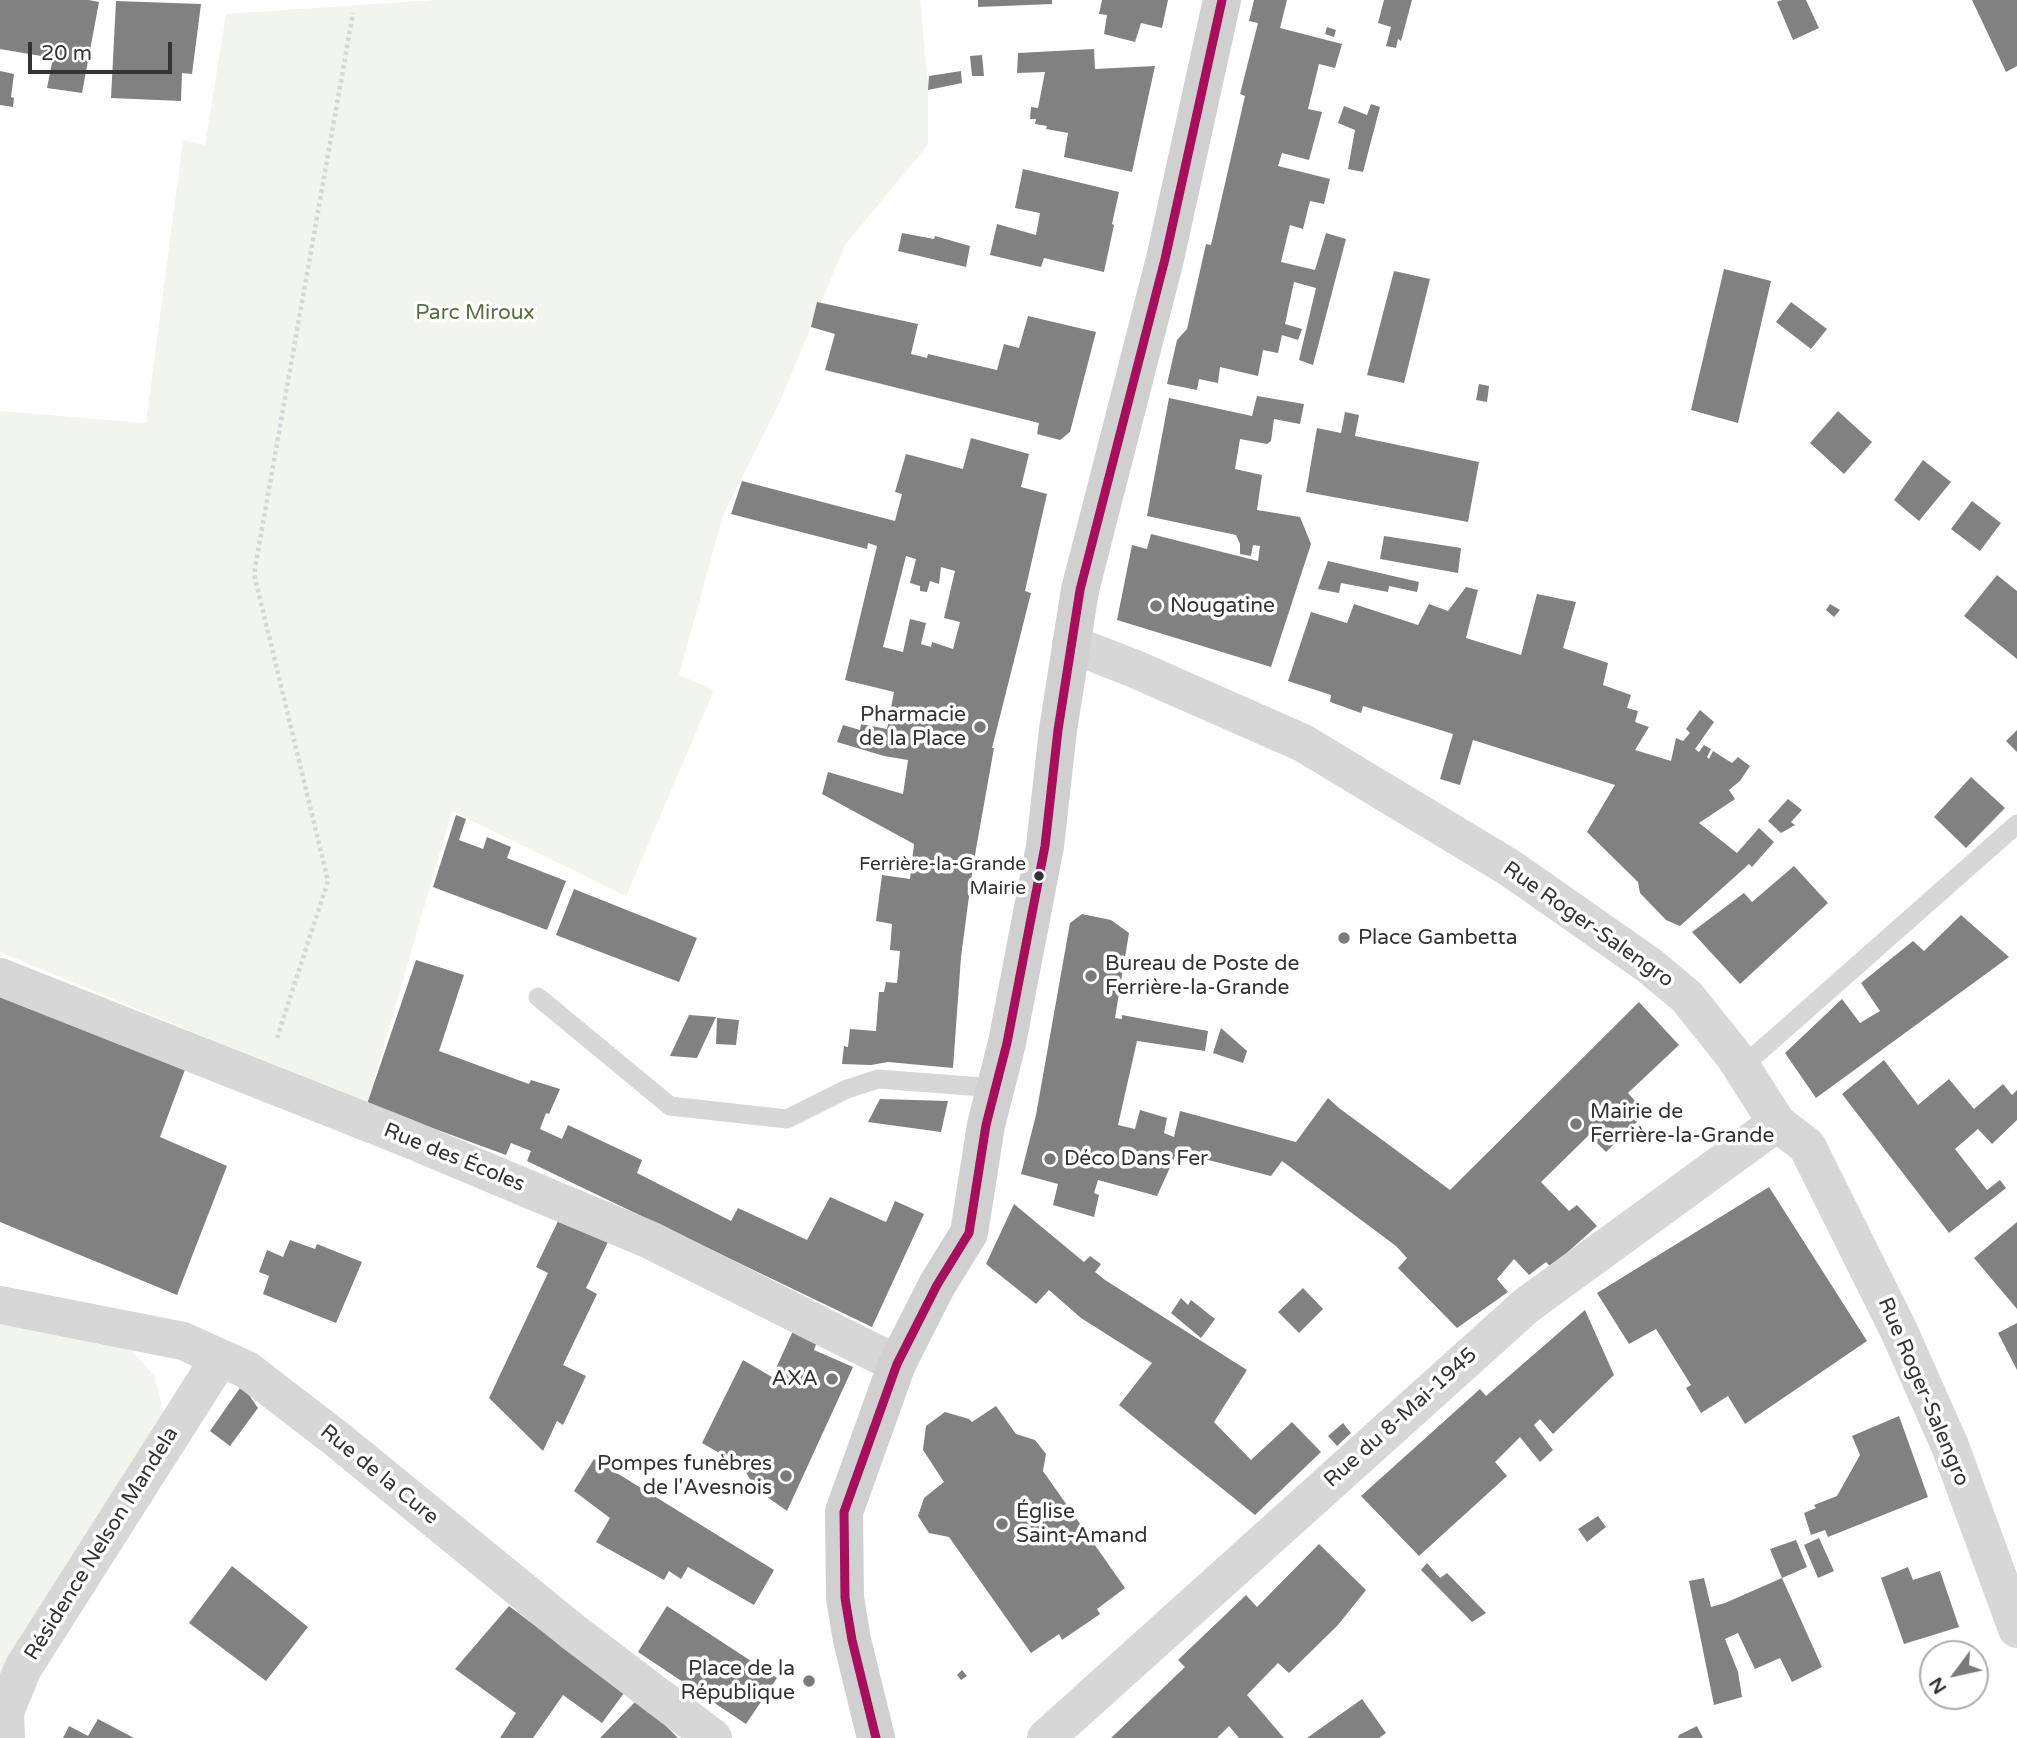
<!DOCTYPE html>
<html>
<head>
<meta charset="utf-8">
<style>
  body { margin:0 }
  #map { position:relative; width:2017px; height:1738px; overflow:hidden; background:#fff; font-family:"Varela Round",sans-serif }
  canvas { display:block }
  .north { position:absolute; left:1919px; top:1640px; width:70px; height:70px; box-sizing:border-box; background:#fff; border:2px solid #adadad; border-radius:50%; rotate:237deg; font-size:19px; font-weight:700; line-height:28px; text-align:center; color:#333 }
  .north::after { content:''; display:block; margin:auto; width:24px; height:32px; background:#7a7a7a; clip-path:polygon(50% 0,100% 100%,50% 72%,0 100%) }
  .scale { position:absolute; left:28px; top:42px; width:144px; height:32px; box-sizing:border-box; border:4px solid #333; border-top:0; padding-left:9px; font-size:21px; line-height:24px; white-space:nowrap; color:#333; -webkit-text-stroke:5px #fff; paint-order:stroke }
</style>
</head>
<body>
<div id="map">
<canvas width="2017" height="1738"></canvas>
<div class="north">N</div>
<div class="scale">20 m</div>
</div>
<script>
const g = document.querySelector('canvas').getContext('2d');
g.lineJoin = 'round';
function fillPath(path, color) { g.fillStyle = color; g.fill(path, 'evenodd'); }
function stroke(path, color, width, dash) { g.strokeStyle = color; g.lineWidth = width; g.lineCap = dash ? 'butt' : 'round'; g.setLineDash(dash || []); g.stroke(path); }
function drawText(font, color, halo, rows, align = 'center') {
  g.font = font + ' "Varela Round",sans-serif'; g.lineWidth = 7; g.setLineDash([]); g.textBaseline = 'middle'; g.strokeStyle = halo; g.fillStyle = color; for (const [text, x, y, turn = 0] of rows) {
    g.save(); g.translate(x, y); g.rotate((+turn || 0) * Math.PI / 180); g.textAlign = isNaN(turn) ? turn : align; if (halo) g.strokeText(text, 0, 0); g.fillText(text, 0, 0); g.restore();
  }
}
fillPath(new Path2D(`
  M434 0H920L928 85V145L845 245 781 399 723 515 679 675 714 690 626 896 452 811 367 1104 0 952V411L146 423 183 140 205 145 226 14Z
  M0 1324 122 1340 155 1377 165 1419 0 1691Z`), '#f1f5ed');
fillPath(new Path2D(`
  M0 0H89L99 2 82 93 47 88 53 58 0 49Z
  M978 0H1052V4L978 7Z
  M1102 0H1168L1162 28 1141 23 1135 42 1104 34 1107 15 1099 14Z
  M1254 0H1287L1280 28 1342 44 1335 68 1319 64 1308 109 1322 112 1309 160 1282 153 1278 166 1330 179 1324 204 1310 201 1303 229 1290 225 1281 262 1315 270 1326 233 1346 239 1313 365 1299 360 1316 288 1294 282 1285 324 1302 329 1298 340 1282 335 1278 353 1263 350 1258 376 1220 367 1218 383 1199 379 1197 390 1167 384 1177 340 1187 329 1206 244 1211 245 1245 96 1240 94 1258 23 1249 21Z
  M1384 0H1412L1401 41 1398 39 1396 48 1386 46 1391 27 1378 23Z
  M1782 0H1806L1819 28 1793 40 1777 2Z
  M1972 0H2017V66L2006 72Z
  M116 1 201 4 192 74 182 73 181 101 111 98Z
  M1327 27 1336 30 1334 37 1325 34Z
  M1094 49 1095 69 1155 66 1132 172 1064 157 1068 133 1046 129 1047 126 1035 124 1036 119H1030L1031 107 1038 108 1045 72 1017 73 1018 53Z
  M982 55 984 76H972L970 56Z
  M0 71 14 74 11 97 14 98 13 107 0 105Z
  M961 71 962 83 928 90 929 76Z
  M1371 104 1380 107 1363 172 1348 169 1355 130 1338 123 1344 106 1367 115Z
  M1023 169 1119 192 1112 224 1114 225 1104 272 1044 258 1041 267 990 255 997 224 1036 235 1040 213 1015 208Z
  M902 233 934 239 935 236 970 246 966 267 898 251Z
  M1724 269 1771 281 1738 423 1691 410Z
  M1394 271 1430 279 1404 383 1367 375Z
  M817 302 918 324 911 354 927 358 928 354 997 370 1004 344 1019 348 1028 316 1096 332 1070 432 1060 440 1037 434 1039 423 825 370 835 334 811 327Z
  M1791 302 1827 329 1811 349 1776 322Z
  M1479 384 1489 386 1487 402 1476 400Z
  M1257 396 1304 404 1300 424 1274 419 1271 441 1267 444 1240 439 1235 469 1262 475 1257 510 1300 517 1311 544 1271 667 1117 620 1132 545 1147 549 1151 534 1258 561 1260 546 1253 545 1251 556 1240 554V544L1236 535 1147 516 1169 398 1252 416Z
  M1838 411 1872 442 1844 474 1810 443Z
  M1345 412 1359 415 1355 436 1479 462 1468 522 1306 492 1317 428 1341 433Z
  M971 438 1029 454 1021 487 1047 494 1025 591 1031 593 992 748H994L973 866 961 957 953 1068 888 1062 871 1065 842 1064 844 1046 848 1047 850 1029 876 1031 879 992H884L886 982 897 983 900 951 890 950 892 924 876 921 882 875 910 879 914 844 822 794 828 772 903 794 908 760 884 756 837 742 843 725 860 730 861 724 887 729 894 692 845 680 877 546 868 543 867 549 731 514 742 481 895 521 902 494 895 492 906 454 963 469ZM906 556 916 559 910 583 920 586V591L927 592 930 581 939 584 941 567 955 571 944 618 960 622 953 649 932 642 931 647 921 644 926 623 910 619 903 652 883 647Z
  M1923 460 1951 482 1919 521 1894 500Z
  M1972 501 2001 523 1980 551 1951 529Z
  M1384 536 1461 548 1458 573 1380 559Z
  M1328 561 1419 582 1417 592 1389 586 1388 592 1341 583 1339 593 1318 589Z
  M1997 575 2017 591V659L1964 616Z
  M1466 587 1478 590 1466 638 1521 655 1537 594 1576 602 1563 648 1608 663 1603 685 1631 695 1627 708 1638 711 1635 722 1649 727 1635 750 1671 761 1676 738 1683 741 1690 733 1686 729 1700 710 1714 722 1695 749 1699 752 1704 745 1711 749 1707 757 1709 759 1713 751 1732 763 1738 757 1750 766 1740 781 1729 790 1735 799 1699 823 1737 853 1759 828 1774 842 1752 867 1749 864 1680 926 1666 920 1640 893 1638 882 1587 832 1615 785 1473 740 1460 785 1440 779 1453 734 1363 706 1361 713 1330 702 1331 695 1288 681 1311 612 1347 623 1354 604 1418 625 1429 604 1448 611Z
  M1830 604 1840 610 1834 617 1826 610Z
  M2017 730V752L2006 741Z
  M1971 777 2005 808 1966 848 1934 817Z
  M1788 799 1802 810 1791 822 1795 825 1781 833 1768 821Z
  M456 815 466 819 459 840 483 849 487 837 511 847 507 858 566 881 547 930 433 887Z
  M1794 866 1828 903 1740 984 1692 932 1744 893 1752 902Z
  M574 889 697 938 679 982 556 935Z
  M1082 914 1111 920 1129 933 1115 1018 1122 1019V1015L1208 1031 1205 1051 1137 1041 1118 1125 1135 1129 1140 1110 1167 1118 1164 1133 1174 1137 1180 1111 1296 1142 1328 1098 1339 1108 1450 1190 1639 1002 1679 1045 1628 1093 1646 1113 1606 1152 1589 1135 1541 1182 1569 1211 1577 1205 1597 1226 1551 1267 1546 1262 1529 1275 1514 1259 1497 1279 1508 1292 1457 1328 1398 1268 1407 1258 1396 1246 1282 1161 1271 1176 1177 1152 1157 1196 1098 1180 1094 1193 1099 1195 1094 1217 1053 1205 1058 1184 1021 1174 1036 1115 1070 923Z
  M1961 915 2009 957 1816 1098 1785 1053 1842 999 1860 1023 1880 1011 1861 983 1913 941 1924 951Z
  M416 960 464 975 439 1051 529 1084 531 1080 560 1089 549 1114 546 1113 540 1129 562 1139 568 1125 642 1160 637 1173 731 1221 738 1208 807 1240 830 1197 886 1222 895 1201 922 1213 924 1214 872 1327 527 1161 531 1151 511 1143 506 1155 367 1104Z
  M0 993 186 1067 160 1137 227 1166 177 1295 0 1222Z
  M689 1015 716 1017 697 1058 670 1056Z
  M717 1018 739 1020 736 1045 716 1044Z
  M1221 1028 1247 1051 1243 1063 1213 1053Z
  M1884 1060 1918 1105 1949 1079 1974 1109 2003 1084 2012 1095 2017 1090V1120L1992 1144 1978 1129 1955 1149 1987 1190 2000 1180 2006 1188 1949 1233 1842 1094Z
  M880 1099 948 1101 941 1132 868 1122Z
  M1769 1187 1867 1341 1745 1424 1728 1396 1701 1413 1686 1388 1691 1385 1656 1329 1629 1344 1597 1293Z
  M1014 1204 1084 1262 1090 1256 1101 1264 1095 1272 1105 1280 1247 1370 1214 1422 1251 1460 1292 1422 1321 1452 1255 1515 1147 1428 1119 1405 1152 1363 1081 1318 1049 1290 1036 1304 986 1264Z
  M559 1219 608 1242 586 1288 597 1294 563 1365 586 1376 563 1425 557 1421 543 1451 489 1398 548 1273 536 1267Z
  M2017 1222V1309L1974 1258Z
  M290 1240 315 1249 317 1244 362 1262 336 1323 263 1294 269 1276 259 1272 267 1250 283 1257Z
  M1303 1288 1323 1309 1299 1333 1278 1312Z
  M1181 1298 1188 1305 1191 1300 1215 1319 1201 1338 1171 1313Z
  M1585 1310 1614 1375 1553 1434 1540 1419 1534 1425 1553 1450 1540 1462 1520 1437 1495 1462 1507 1476 1419 1556 1361 1496 1480 1389 1486 1396Z
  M2017 1323V1370L1998 1333Z
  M793 1331 817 1342 814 1350 853 1367 787 1511 756 1489 742 1466 702 1443 743 1360 772 1377Z
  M242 1385 258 1408 230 1446 210 1431Z
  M996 1406 1016 1434 1035 1440 1046 1454 1043 1471 1125 1588 1097 1609 1100 1614 1062 1640 1059 1634 1031 1653 949 1537 929 1533 918 1516 924 1498 944 1482 923 1450 926 1426 945 1412 969 1419 972 1422Z
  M1899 1416 1928 1497 1828 1537 1825 1530 1811 1535 1804 1513 1816 1508 1814 1505 1837 1496 1860 1455 1852 1436Z
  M1343 1423 1351 1433 1337 1446 1328 1436Z
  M594 1459 774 1570 754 1605 688 1567 681 1579 669 1571 664 1580 596 1542 610 1518 574 1491Z
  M1598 1516 1606 1527 1587 1542 1578 1529Z
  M1819 1538 1834 1571 1818 1578 1804 1545Z
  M1796 1540 1807 1567 1782 1578 1770 1549Z
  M1319 1544 1366 1590 1338 1625 1289 1673 1278 1663 1247 1695 1284 1738H1239L1229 1726 1217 1738H1111L1185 1667 1178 1660 1246 1595 1257 1607Z
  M1427 1563 1440 1578 1447 1573 1486 1613 1472 1622 1421 1570Z
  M232 1566 308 1627 266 1681 189 1623Z
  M1908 1567 1913 1580 1940 1571 1959 1627 1904 1644 1881 1578Z
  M1704 1578 1711 1607 1725 1603 1782 1578 1822 1667 1792 1682 1780 1658 1755 1669 1738 1633 1725 1639 1738 1672 1742 1697 1714 1705 1689 1581Z
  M509 1606 624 1693 602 1723 563 1695 533 1738H500L516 1713 455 1669Z
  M667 1606 777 1678 746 1724 638 1652Z
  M962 1670 967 1676 961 1680 957 1675Z
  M1362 1699 1386 1733 1379 1738H1307Z
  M635 1702 661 1721 678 1738H600Z
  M98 1719 134 1738H63L69 1726 88 1736Z
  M1697 1726 1703 1738H1678L1679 1735Z`), '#818181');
stroke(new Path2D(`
  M277 1038 328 881 254 574 353 13`), '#d6d6d6', 4.5, [3.5, 3.5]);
stroke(new Path2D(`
  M538 997 670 1106 787 1119 847 1089 878 1079 995 1088
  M1742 1067 2017 824`), '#d7d7d7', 19);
stroke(new Path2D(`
  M1071 644 1135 669 1303 743 1510 868 1650 966 1687 997 1735 1057 1777 1123 1807 1146 1899 1331 1950 1446 2017 1629
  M0 977 407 1138 650 1240 897 1364
  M0 1305 183 1341 247 1370 338 1440 573 1632 713 1738
  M6 1738 5 1712 23 1668 220 1358
  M1046 1738 1527 1305 1777 1123`), '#d7d7d7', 38);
stroke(new Path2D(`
  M876 1738 852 1640 845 1598 844 1512 897 1364 937 1285 969 1233 986 1125 1007 1043 1045 846 1058 730 1080 590 1165 259 1222 0`), '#d0d0d0', 38);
stroke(new Path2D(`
  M876 1738 852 1640 845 1598 844 1512 897 1364 937 1285 969 1233 986 1125 1007 1043 1045 846 1058 730 1080 590 1165 259 1222 0`), '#a50f5b', 9);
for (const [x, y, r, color] of [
  [1156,606,7,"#7a7a7a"],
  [980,727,7,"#7a7a7a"],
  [1039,876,6,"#333"],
  [1344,938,7,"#7a7a7a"],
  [1091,976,7,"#7a7a7a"],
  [1576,1124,7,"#7a7a7a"],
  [1050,1159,7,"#7a7a7a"],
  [832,1379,7,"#7a7a7a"],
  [786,1476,7,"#7a7a7a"],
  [1002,1524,7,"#7a7a7a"],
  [809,1681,7,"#7a7a7a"]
]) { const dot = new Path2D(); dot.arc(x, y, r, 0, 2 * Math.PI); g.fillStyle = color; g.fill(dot); stroke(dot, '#fff', 2.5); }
drawText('19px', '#333', '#fff', [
  ["Ferrière-la-Grande",1026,865],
  ["Mairie",1026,889]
], 'right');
drawText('21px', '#56703f', '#fff', [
  ["Parc Miroux",475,313]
]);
drawText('21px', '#333', '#fff', [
  ["Nougatine",1170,606],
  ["Pharmacie",966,715,"right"],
  ["de la Place",966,739,"right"],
  ["Place Gambetta",1358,938],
  ["Bureau de Poste de",1105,964],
  ["Ferrière-la-Grande",1105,988],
  ["Mairie de",1590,1112],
  ["Ferrière-la-Grande",1590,1136],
  ["Déco Dans Fer",1064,1159],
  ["AXA",818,1379,"right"],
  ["Pompes funèbres",772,1464,"right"],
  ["de l'Avesnois",772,1488,"right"],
  ["Église",1016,1512],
  ["Saint-Amand",1016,1536],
  ["Place de la",795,1669,"right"],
  ["République",795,1693,"right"]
], 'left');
drawText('21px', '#333', '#fff', [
  ["Rue Roger-Salengro",1588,925,35],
  ["Rue des Écoles",454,1158,22],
  ["Rue Roger-Salengro",1923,1392,67],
  ["Rue du 8-Mai-1945",1401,1418,-42],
  ["Rue de la Cure",379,1475,39],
  ["Résidence Nelson Mandela",102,1544,-58]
]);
</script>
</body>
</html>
